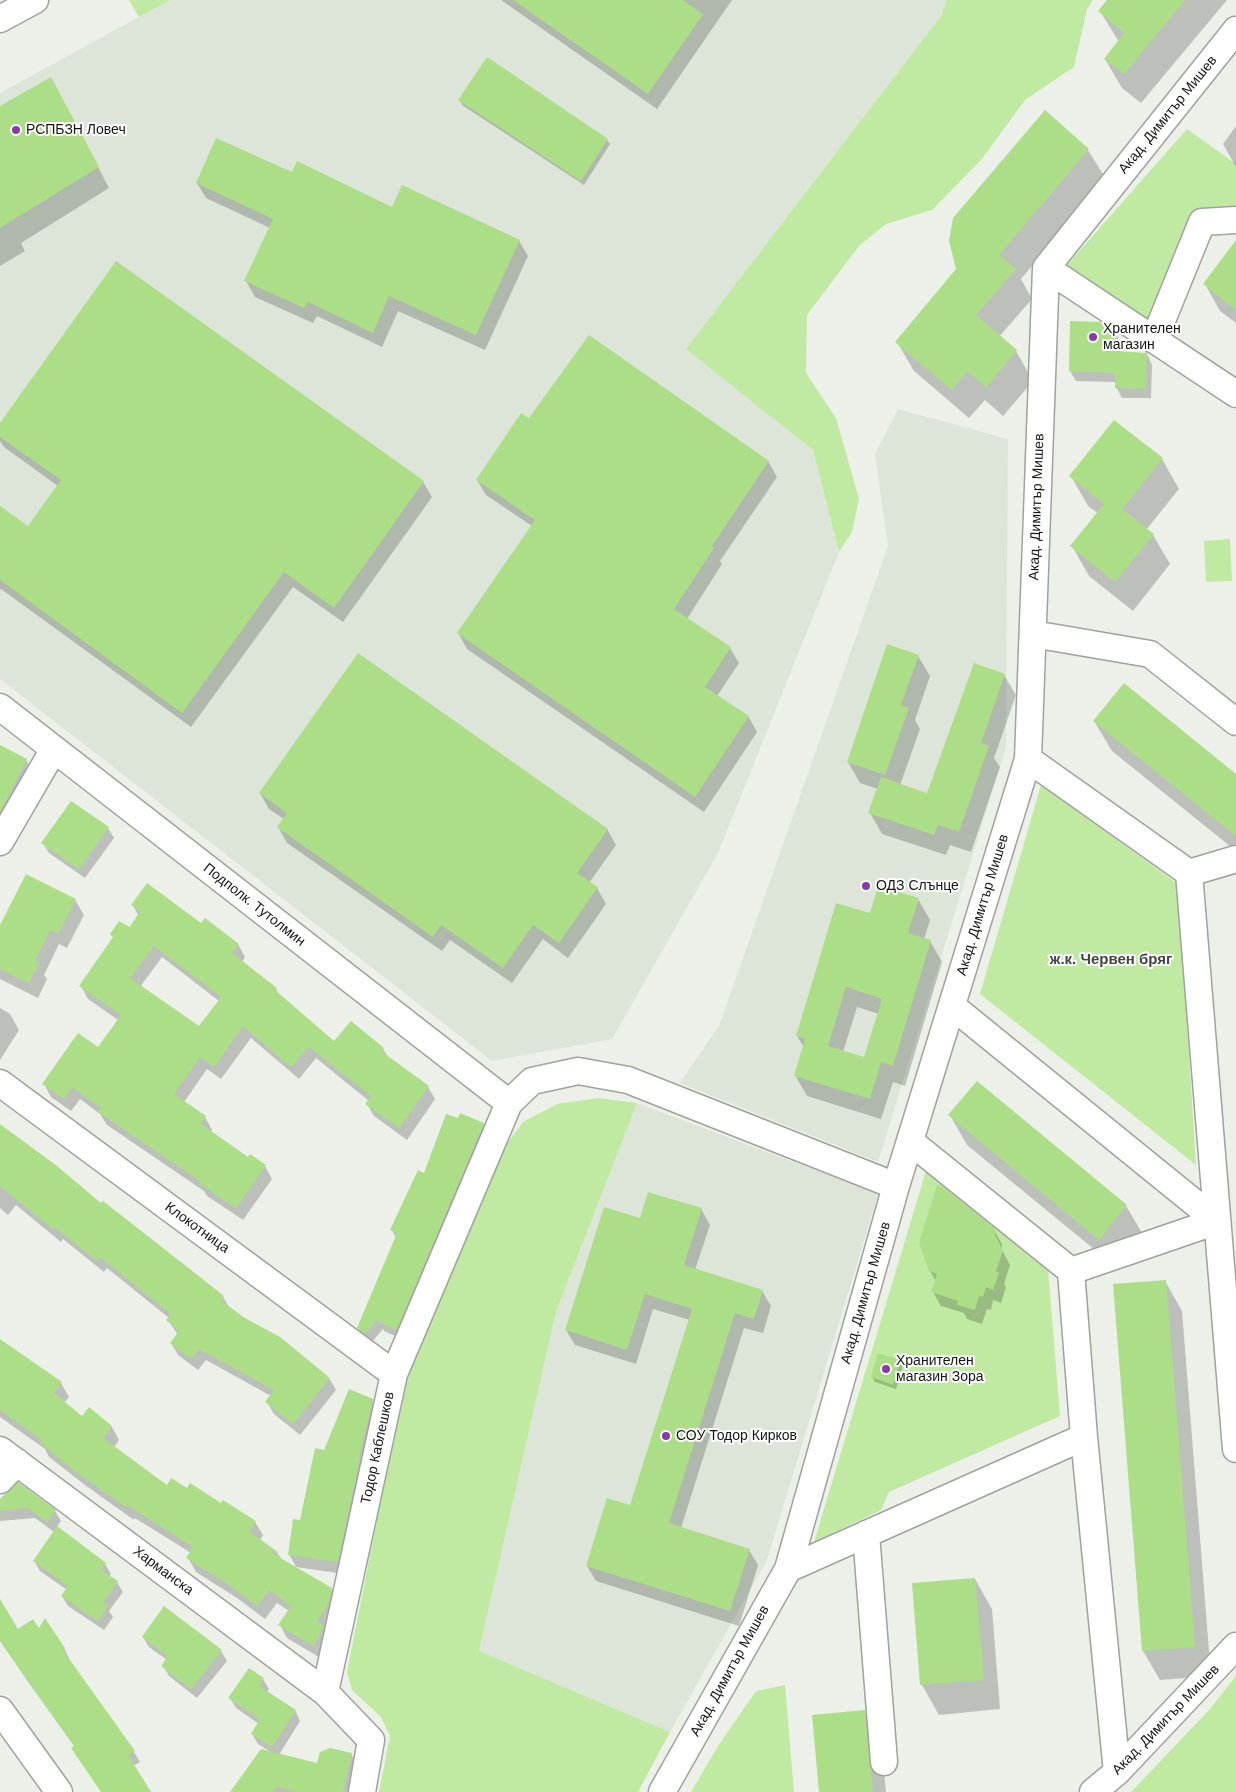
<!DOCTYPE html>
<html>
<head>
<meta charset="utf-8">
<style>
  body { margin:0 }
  canvas { display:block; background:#ecf0e9 }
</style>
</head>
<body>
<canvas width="1236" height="1792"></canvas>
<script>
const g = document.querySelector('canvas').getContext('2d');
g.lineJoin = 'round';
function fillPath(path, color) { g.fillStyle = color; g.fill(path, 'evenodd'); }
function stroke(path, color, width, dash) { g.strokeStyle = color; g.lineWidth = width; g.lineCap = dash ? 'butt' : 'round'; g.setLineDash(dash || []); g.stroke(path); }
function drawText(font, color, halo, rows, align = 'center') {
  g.font = font + ' Arial,sans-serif'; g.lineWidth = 4; g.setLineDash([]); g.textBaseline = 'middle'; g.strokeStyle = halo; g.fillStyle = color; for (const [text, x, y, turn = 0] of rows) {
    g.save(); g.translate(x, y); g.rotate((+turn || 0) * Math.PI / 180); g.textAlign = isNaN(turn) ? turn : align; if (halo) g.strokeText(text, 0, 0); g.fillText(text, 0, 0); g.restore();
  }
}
fillPath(new Path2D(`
  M170 0H947L941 16 687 349 813 450 839 552 718 853 612 1039 492 1061 0 679V93Z
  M898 409 1008 439 1006 747 878 1162 680 1083 719 1026 888 546 875 454Z
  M637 1103 878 1194 767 1560 670 1732 479 1651 556 1312Z`), '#dde5d8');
fillPath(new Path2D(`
  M129 0H170L139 17Z
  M947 0H1093L1087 9 1074 67 1025 100 981 160 932 210 886 224 859 246 807 315 806 373 836 418 859 499 852 532 839 552 813 450 686 349 941 16Z
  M1187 129 1236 164V206L1203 208 1189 217 1150 320 1067 265Z
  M1230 539 1232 581 1206 582 1204 541Z
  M1041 785 1178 884 1196 1165 980 994Z
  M598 1098 637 1103 556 1312 479 1651 670 1732 638 1792H379L390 1736 381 1717 352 1690 347 1672 405 1378 500 1153 523 1122 557 1104Z
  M926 1171 1048 1269 1060 1416 889 1492 881 1510 814 1542Z
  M1236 1676V1792H1131L1209 1710Z
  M785 1685 794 1792H691L720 1743 756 1691Z`), '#c0eaa2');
fillPath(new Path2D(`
  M501 0H732L657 109Z
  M1109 0H1227L1141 103 1122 88 1105 59 1119 42 1100 11Z
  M51 78 109 188 21 243 25 251 0 266V108Z
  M460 100 607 140 610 144 584 185 462 105Z
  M1236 126V167L1223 144Z
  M1088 150 1106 179 1021 279 1032 299 999 337 1016 351 1033 381 1003 416 985 400 969 418 914 371 897 342Z
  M292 174 393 209 519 241 528 256 485 350 398 311 382 347 317 316 313 323 255 297 246 281 270 228 206 198 197 183Z
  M1236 262V323L1220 311 1205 284Z
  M1115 333 1121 344V353L1147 354 1152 365 1151 398H1122L1116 387V382L1076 381 1070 371Z
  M529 420 768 461 777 477 720 561 722 564 687 619 730 648 739 663 717 696 748 716 757 732 704 812 467 649 458 633 532 526 486 495 477 480Z
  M0 425 423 482 432 497 343 622 293 587 191 727 1 589 0 590V507L28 528 58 486 4 447 0 441Z
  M1162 459 1179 489 1146 530 1153 535 1170 564 1133 611 1089 576 1072 546 1098 513 1088 506 1071 476Z
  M918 656 930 676 915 720 920 729 900 785 928 795 1004 675 1016 695 994 758 1000 767 971 852 950 845 946 855 882 834 870 813 878 789 860 783 848 762Z
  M1094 721 1236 775V851L1112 751Z
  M0 747 26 760 32 770 0 830Z
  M260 793 607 829 616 845 589 883 597 888 606 904 568 958 543 939 512 983 450 940 442 951 287 843 278 827 284 819 269 809Z
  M108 828 114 838 85 878 49 853 43 843Z
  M918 899 930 920 924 939 930 941 942 962 905 1086 893 1082 881 1119 807 1096 795 1075 804 1047 797 1036 871 915ZM857 1007 879 1014 865 1059 843 1052Z
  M75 900 84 915 67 948 59 944 44 975 47 979 38 998 0 979V928Z
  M133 905 201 925 238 944 245 957 242 962 276 989 281 997 334 1043 383 1049 389 1058 428 1087 435 1099 407 1140 374 1116 367 1104 369 1101 316 1058 299 1079 251 1038 221 1079 207 1069 184 1102 205 1117 212 1130 211 1132 248 1158 265 1166 272 1179 243 1220 207 1196 204 1191 107 1125 100 1114 80 1099 71 1111 51 1097 44 1084 98 1049 118 1020 88 999 81 986 114 939 111 934 131 928 138 915ZM162 957 219 1001 199 1028 140 987Z
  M0 1008 10 1014 19 1030 0 1060Z
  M977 1083 1126 1206 1144 1236 1117 1268 967 1145 950 1115Z
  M459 1120 484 1124 489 1134 402 1339 384 1331 383 1329 371 1343 364 1338 358 1328 396 1238 392 1230Z
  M0 1134 102 1205 223 1297 229 1307 329 1378 336 1390 300 1435 274 1414 267 1402 271 1396 206 1360 198 1370 178 1355 171 1343 178 1335 168 1320 169 1318 107 1268 104 1272 63 1239 61 1242 16 1205 8 1215 0 1208Z
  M701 1209 710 1225 695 1270 762 1291 771 1306 763 1333 744 1328 681 1528 749 1550 758 1565 739 1626 596 1581 587 1566 631 1507 690 1320 653 1309 636 1364 575 1345 566 1330 641 1219Z
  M994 1230 1002 1244V1250L1010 1265 1004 1284 1006 1287 1001 1303 993 1300 991 1310 987 1309 982 1324 967 1319 964 1313 941 1306 933 1292 936 1282 930 1271Z
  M1165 1281 1182 1311 1211 1676 1160 1680 1143 1651Z
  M0 1340 61 1383 69 1397 64 1403 82 1417 89 1409 112 1427 119 1440 114 1447 167 1487 188 1490 255 1522 263 1535 260 1540 278 1554 282 1560 331 1589 339 1603 322 1659 287 1638 280 1625 289 1611 277 1603 265 1619 237 1598 196 1572 188 1558 191 1553 135 1518 134 1520 85 1485 49 1457 45 1449 0 1417Z
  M900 1361 903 1365 896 1389 875 1382 872 1377Z
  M372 1400 380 1412 344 1574 296 1567 289 1554 325 1452Z
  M0 1501 55 1511 61 1521 56 1528 105 1564 111 1574 109 1577 117 1582 123 1592 109 1611 113 1617 104 1630 68 1606 62 1596 67 1590 40 1571 34 1561 54 1532 35 1518 0 1521Z
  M975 1579 992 1609 1000 1709 939 1715 922 1685 913 1584Z
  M0 1601 17 1631 39 1630 64 1648 69 1658 68 1659 134 1752 140 1762 133 1766 150 1792H103L75 1747 31 1686 0 1641Z
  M143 1637 221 1651 227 1661 197 1698 169 1676 163 1666 167 1660 149 1647Z
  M263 1679 269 1689 267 1693 295 1710 300 1721 279 1755 318 1764 351 1754 359 1768 353 1792H236L272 1753 258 1744 252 1734 259 1724 236 1708 230 1698Z
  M864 1711 881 1741 886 1792H820Z`), '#0003');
fillPath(new Path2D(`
  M513 0H683L703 14 648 94Z
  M1107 0H1185L1124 74 1104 59 1124 33 1098 11Z
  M487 57 608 139 581 181 458 100Z
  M51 77 99 167 0 228V106Z
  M1045 110 1089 149 999 255 1016 269 976 315 1017 350 986 387 967 371 952 390 895 342 956 269 949 241 953 218Z
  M216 138 292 172 297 161 392 207 402 185 520 240 476 335 389 296 373 333 308 302 304 308 244 281 273 219 196 183Z
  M1236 240V310L1203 284Z
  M116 261 424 481 334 608 284 572 182 713 0 580V506L28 526 61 480 0 437V423Z
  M1070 321 1100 322 1116 333 1115 351 1147 353 1146 389 1115 388V373L1069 371Z
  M589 335 769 461 712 546 714 548 674 609 731 647 705 687 749 716 695 797 457 633 535 520 476 480 521 413 529 418Z
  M1114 420 1163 458 1122 509 1154 534 1115 582 1070 546 1104 504 1069 476Z
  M887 644 919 655 901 705 909 708 885 775 847 762Z
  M358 653 608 829 577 873 598 887 559 943 533 925 503 968 441 925 433 937 277 827 287 813 259 793Z
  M974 663 1005 674 981 743 989 746 959 832 938 825 934 835 868 813 881 777 927 793Z
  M1124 683 1236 774V836L1093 721Z
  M0 745 27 759 0 812Z
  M71 801 109 827 79 869 41 843Z
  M26 874 76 899 58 934 50 930 35 961 39 963 29 983 0 969V925Z
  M147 883 201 923 205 918 239 944 232 953 277 988 275 990 334 1041 351 1021 384 1048 381 1051 429 1086 399 1128 365 1104 371 1096 309 1047 291 1067 243 1026 214 1067 200 1057 174 1094 206 1116 201 1124 248 1157 250 1154 266 1165 236 1208 199 1183 200 1181 98 1112 101 1108 72 1087 64 1099 42 1084 78 1033 98 1047 121 1015 79 986 113 937 110 934 119 921 130 927 140 911 131 905ZM154 946 221 997 199 1026 130 978Z
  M878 886 919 898 908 933 931 940 893 1066 881 1062 870 1099 794 1076 805 1039 796 1036 836 903 870 913ZM846 987 882 999 864 1057 828 1046Z
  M977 1081 1127 1205 1099 1240 948 1115Z
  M460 1113 484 1123 397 1330 377 1321 379 1317 365 1334 357 1328 397 1233 390 1230 418 1170 424 1173 446 1114 458 1118Z
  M0 1124 57 1166 101 1203 103 1201 200 1277 224 1296 221 1300 243 1317 280 1337 330 1378 293 1424 265 1402 274 1390 199 1349 191 1359 170 1343 179 1331 166 1320 171 1314 100 1257 97 1261 56 1228 54 1230 0 1186Z
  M937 1185 943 1187 995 1229V1235L1003 1250 996 1271 999 1273 993 1290 986 1287 983 1297 979 1296 975 1310 957 1305 958 1301 931 1292 937 1274 929 1271 919 1243Z
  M648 1192 702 1208 684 1265 763 1290 754 1319 735 1313 669 1523 750 1549 730 1611 586 1566 607 1498 630 1505 692 1309 645 1294 627 1350 565 1330 604 1207 640 1218Z
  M1166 1280 1195 1647 1142 1651 1113 1284Z
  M0 1339 62 1382 54 1393 82 1416 89 1407 112 1426 103 1438 167 1485 171 1478 187 1488 190 1483 221 1503 223 1500 256 1521 249 1531 279 1553 270 1552 332 1588 329 1602 317 1622 324 1626 314 1646 278 1625 291 1606 269 1590 257 1606 228 1584 186 1558 193 1547 127 1505 126 1507 76 1472 40 1443 42 1440 0 1410Z
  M878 1353 901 1360 893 1385 871 1377Z
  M349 1389 373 1399 359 1458H360L338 1562 288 1555 293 1519 300 1520 315 1448 324 1450Z
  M18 1482 56 1510 47 1522 28 1508 0 1511V1499Z
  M57 1526 106 1563 101 1570 118 1581 103 1603 108 1606 98 1621 61 1596 68 1586 33 1561Z
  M975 1578 984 1680 920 1685 912 1583Z
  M0 1599 18 1629 33 1619 39 1628 45 1618 65 1648 62 1649 135 1751 128 1755 151 1792H101L71 1748 74 1746 0 1641Z
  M164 1606 222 1650 191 1689 161 1666 168 1656 142 1637Z
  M249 1668 264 1678 259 1686 296 1710 272 1747 251 1734 260 1719 228 1698Z
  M865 1710 873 1792H819L812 1715Z
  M330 1748 352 1753 343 1792H297L277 1787 273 1792H230L261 1749 317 1763 320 1752Z`), '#acde87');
const minor = new Path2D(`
  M0 19 35 0
  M1046 268 1236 394
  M1154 340 1202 222 1236 220
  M1033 634 1150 654 1236 722
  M0 707 509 1103
  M1028 759 1189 873 1236 1449
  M0 842 54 749
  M1189 873 1236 859
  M952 1006 1217 1221
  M0 1083 394 1374
  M911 1142 1071 1271 1084 1437
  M1071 1271 1217 1221
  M0 1450 325 1692
  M0 1480 17 1462
  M866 1534 884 1762
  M788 1569 1084 1437 1117 1772
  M0 1710 59 1792
  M362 1792 371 1740 325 1692 394 1374 509 1103 532 1081 578 1071 628 1080 896 1186
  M662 1792 788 1569 896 1186 1028 759 1046 268 1236 30
  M1093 1792 1117 1772 1236 1646`);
stroke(minor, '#a0a39d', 29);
stroke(minor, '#fff', 26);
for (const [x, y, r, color] of [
  [16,130,5,"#863aab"],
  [1093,337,5,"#863aab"],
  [866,886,5,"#863aab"],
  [886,1369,5,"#863aab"],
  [666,1436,5,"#863aab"]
]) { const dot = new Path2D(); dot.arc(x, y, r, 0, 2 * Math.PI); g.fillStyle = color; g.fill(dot); stroke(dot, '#fff', 2); }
drawText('14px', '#141613', '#fff', [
  ["Акад. Димитър Мишев",1168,115,-51],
  ["Акад. Димитър Мишев",1037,507,-88],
  ["Подполк. Тутолмин",254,905,38],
  ["Акад. Димитър Мишев",983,905,-73],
  ["Клокотница",197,1228,36],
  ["Акад. Димитър Мишев",866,1293,-74],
  ["Тодор Каблешков",378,1448,-78],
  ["Харманска",163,1571,37],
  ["Акад. Димитър Мишев",730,1671,-61],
  ["Акад. Димитър Мишев",1166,1720,-46]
]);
drawText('14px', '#141613', '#fff', [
  ["РСПБЗН Ловеч",26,130],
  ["Хранителен",1103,329],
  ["магазин",1103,345],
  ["ОДЗ Слънце",876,886],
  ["Хранителен",896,1361],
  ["магазин Зора",896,1377],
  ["СОУ Тодор Кирков",676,1436]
], 'left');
drawText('bold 15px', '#434641', '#fff', [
  ["ж.к. Червен бряг",1111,960]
]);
</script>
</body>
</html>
